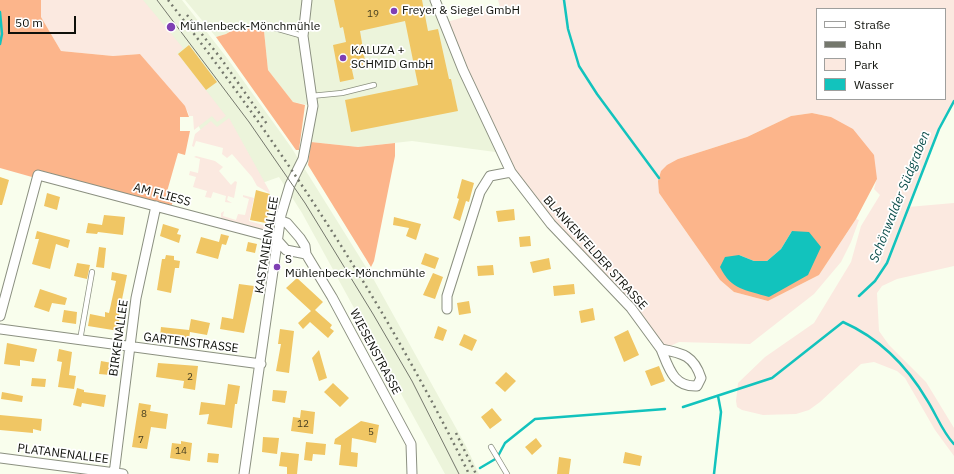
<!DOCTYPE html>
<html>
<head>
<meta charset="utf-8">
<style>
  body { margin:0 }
  #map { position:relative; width:954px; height:474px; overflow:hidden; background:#f9feed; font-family:"IBM Plex Sans",sans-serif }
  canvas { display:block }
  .legend { position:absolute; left:816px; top:8px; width:130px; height:92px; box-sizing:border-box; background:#fff; border:1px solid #9f9f9d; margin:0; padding:5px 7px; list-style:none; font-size:12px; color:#0e100a }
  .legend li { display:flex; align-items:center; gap:8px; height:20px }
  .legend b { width:20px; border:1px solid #9f9f9d }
  .scale { position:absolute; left:8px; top:16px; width:68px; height:18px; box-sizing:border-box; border:2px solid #0e100a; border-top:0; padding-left:5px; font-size:12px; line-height:14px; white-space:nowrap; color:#0e100a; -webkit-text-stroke:3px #fff; paint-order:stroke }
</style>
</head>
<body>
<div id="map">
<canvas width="954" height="474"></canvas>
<ul class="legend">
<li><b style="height:5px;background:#fff"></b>Straße</li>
<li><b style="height:5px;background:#74776c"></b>Bahn</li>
<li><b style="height:11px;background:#fbe9e0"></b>Park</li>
<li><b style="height:11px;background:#12c3bd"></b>Wasser</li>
</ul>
<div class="scale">50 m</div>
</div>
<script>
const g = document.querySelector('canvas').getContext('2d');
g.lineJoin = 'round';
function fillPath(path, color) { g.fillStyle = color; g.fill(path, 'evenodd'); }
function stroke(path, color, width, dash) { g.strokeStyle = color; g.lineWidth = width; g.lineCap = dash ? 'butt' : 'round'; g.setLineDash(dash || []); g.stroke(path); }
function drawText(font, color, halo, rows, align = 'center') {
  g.font = font + ' "IBM Plex Sans",sans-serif'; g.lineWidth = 3.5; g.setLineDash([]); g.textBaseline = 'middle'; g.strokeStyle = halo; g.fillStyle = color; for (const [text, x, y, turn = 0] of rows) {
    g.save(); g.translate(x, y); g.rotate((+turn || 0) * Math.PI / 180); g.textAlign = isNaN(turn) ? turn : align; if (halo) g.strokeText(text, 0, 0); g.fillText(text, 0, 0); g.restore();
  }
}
fillPath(new Path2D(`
  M116 0H182L227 58 291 147 374 280 466 446 479 474H445L302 213 279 177 262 183 219 136 202 133 189 106Z
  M185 0H435L503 153 412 141 358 147 311 142 313 106 293 102 268 70 264 31 243 24 226 34 216 37Z`), '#ecf4db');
fillPath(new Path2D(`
  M41 0H143L183 48 177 53 226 116 217 122 212 116 194 130 193 116H189L188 112 140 54 113 56 61 51 41 17Z
  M498 0H954V101L939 129 908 207 954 203V266L897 279 882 286 877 293 879 331 889 345 926 382 951 423 954 428V456L935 430 905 378 897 371 874 362 861 364 820 402 809 410 796 414 763 415 742 410 737 407 736 401 738 383 765 357 814 323 851 262 861 226 880 195 874 189 877 178 831 117 812 113 791 116 747 137 678 159 659 193 720 280 734 292 768 301 819 275 856 219 859 220 851 242 841 262 814 294 750 344 679 342 662 350 551 223 512 169 443 23 500 7ZM817 9H945V99H817Z
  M229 118 270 192 269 193 257 186 252 177 232 154 227 158 222 154 223 148 196 141 194 147 192 146 195 134 211 121 217 127Z
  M196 156 215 161 223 167 219 171 231 185 235 181 237 182 234 198 228 196 227 200 232 203 225 202 226 196 213 192 211 198 205 197 207 191 193 187 196 177 189 175 190 171 198 173 200 159 194 157Z
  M243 195 254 198 249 221 267 226 265 231 221 220V213L224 211 223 216 236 220 238 214 245 215 249 199 243 197Z`), '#fbe9e0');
fillPath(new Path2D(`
  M0 0H41V17L61 51 113 56 140 54 185 106 189 117H180V131H190L185 155 178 153 166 195 174 197 171 208 39 170 32 177 0 168Z
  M243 24 264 31 268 70 293 102 305 105 299 150H296L216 37 226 34Z
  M812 113 831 117 853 129 874 155 877 179 856 219 819 275 768 301 734 292 720 280 659 193 658 181 661 171 667 165 678 159 747 137 791 116ZM792 231 769 297 739 255 754 261H767L781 249Z
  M311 142 358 147 395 143V156L374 261 371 267 308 165Z`), '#fcb58b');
fillPath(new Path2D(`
  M792 231 809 232 821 247 808 275 769 297C746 290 731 290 720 267L725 257 739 255 754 261H767L781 249Z`), '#12c3bd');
stroke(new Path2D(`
  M564 0 568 29 579 66 597 94 659 178
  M0 12 2 34 0 44
  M859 296 875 281 887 263 939 129 954 101
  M683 407 772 378 843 322C879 338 907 366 927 400 936 414 943 433 954 444
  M480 468 497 458 505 443 535 419 665 409
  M714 474 721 412 718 396`), '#12c3bd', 2.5);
fillPath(new Path2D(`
  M334 0H422L428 31 438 29 449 79H451L458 111 351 132 345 100 418 85 405 21 360 31 366 67 352 70 354 79 340 82 333 45 346 42 343 27 340 28Z
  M189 45 217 82 206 90 178 54Z
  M0 177 9 180 2 205H0Z
  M462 179 474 183 469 202 466 201 460 221 453 218 459 199 457 198Z
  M256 190 270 194 269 201H271L266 223 250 220Z
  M47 193 60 197 57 210 44 206Z
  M514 209 515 220 498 222 496 211Z
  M104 215 125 217 123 235 98 232 97 234 86 233 88 223 102 225Z
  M394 217 421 224 416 240 406 236 409 228 393 225Z
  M163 224 179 229 177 234 181 235 179 243 160 236Z
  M37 231 70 240 68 248 56 244 50 269 32 264 39 239H35Z
  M221 234 229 236 226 245 222 244 218 259 196 253 201 237 219 242Z
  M530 236 531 246 520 247 519 237Z
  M248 242 257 244 255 253 246 251Z
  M99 247 106 248 104 268 96 267Z
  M425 253 439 258 435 269 421 264Z
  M166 255 174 256V260L180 261 179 268H175L171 293 157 290 162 259H165Z
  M549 258 551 269 533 273 530 262Z
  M77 263 90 265 87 279 74 276Z
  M493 265 494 275 478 276 477 266Z
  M112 272 127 275 119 314V331L88 326 90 314 105 317V312L109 313 116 281 111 280Z
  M433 273 443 277 435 299 423 295Z
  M297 278 323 302 315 310 332 325 330 328 334 331 328 338 310 322 303 329 298 323 311 311 286 288Z
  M239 284 254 286 244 333 220 329 222 317 233 319Z
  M574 284 575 294 554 296 553 286Z
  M40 289 67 298 65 305 52 303 49 312 34 307Z
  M469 301 471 313 459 315 457 303Z
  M593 308 595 320 581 323 579 311Z
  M64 310 77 312 76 324 62 322Z
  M191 319 210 323 207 335 190 332 189 339 160 336 161 327 189 330Z
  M438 326 447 330 443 341 434 338Z
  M280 329 294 331 289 373 276 371 281 344H278Z
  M628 330 639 355 624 362 614 337Z
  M464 334 477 340 472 351 459 345Z
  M7 343 37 349 34 362 20 360V366L4 364Z
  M59 349 72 352 69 375 76 376 74 389 58 387 62 362 57 361Z
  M319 350 327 378 319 381 312 358Z
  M101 361 112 363 110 375 99 374Z
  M158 363 198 366 195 390 183 388 184 381 156 377Z
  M659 366 665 381 651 386 645 371Z
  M506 372 516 381 505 392 495 383Z
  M32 378 46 379 45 387 31 386Z
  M333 383 349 398 340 407 324 392Z
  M228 384 240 386 237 404H235L232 428 207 424 209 414 199 415 201 402 225 405Z
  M77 388 84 390V392L106 395 104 407 82 403 81 407 73 405Z
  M273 390 287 391 285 403 272 401Z
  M2 392 23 396 22 402 1 399Z
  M139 403 151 405 150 411 168 414 166 429 151 427 147 449 132 447Z
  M492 408 502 420 490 429 481 417Z
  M301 410 315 412 313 434 291 431 293 417 300 418Z
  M0 415 42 419 41 431 33 429V433L0 430Z
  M361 421 379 425 376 443 352 438 351 452 358 453 357 467 339 465 341 445 334 444 335 439Z
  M263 437 279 438 277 454 262 452Z
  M536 438 542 446 532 455 525 447Z
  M181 441 192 443 190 461 170 458 172 443 181 444Z
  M306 442 326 444 325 455 313 454 312 461 304 460Z
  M281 452 299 454 297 474H287V467L279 466Z
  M625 452 642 456 640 466 623 463Z
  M208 453 219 454 218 463 207 462Z
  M559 457 571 459 569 474H557Z`), '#f0c664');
const lane = new Path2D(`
  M268 26 303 36
  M311 96 342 93 374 85
  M80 340 92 272
  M491 447 507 474`);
const street = new Path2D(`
  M435 0 463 70 511 172
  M281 221 287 223 300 238 305 246 306 254 332 297 411 444 412 474
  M447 309V296L480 192 490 176 511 172 551 224 631 308 661 349C683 353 694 356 701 378L697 386C673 387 669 368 661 349
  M0 316 38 175 268 236 278 241 286 250 306 254
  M0 329 261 364
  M0 458 123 474
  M114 474 136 298 156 206
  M244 474 281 215 290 185 303 159 313 106 303 36 307 0`);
stroke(lane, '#8b9080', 6);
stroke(street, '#8b9080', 11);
stroke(lane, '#fff', 4.5);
stroke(street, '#fff', 9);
stroke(new Path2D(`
  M157 0 249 122 305 203 373 314 412 381 459 474`), '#74776c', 1);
stroke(new Path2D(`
  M168 0C283 148 386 305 469 474
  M187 15 222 60 267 124
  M456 433 476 474`), '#74776c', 2.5, [2, 4]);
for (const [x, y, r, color] of [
  [394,11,4,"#7f3fb4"],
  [171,27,5,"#7f3fb4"],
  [343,58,4,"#7f3fb4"],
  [277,267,4,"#7f3fb4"]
]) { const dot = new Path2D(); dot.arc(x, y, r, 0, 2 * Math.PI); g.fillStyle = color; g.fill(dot); stroke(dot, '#fff', 1.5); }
drawText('10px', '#463e20', null, [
  ["19",373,14],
  ["2",190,377],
  ["8",144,414],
  ["12",303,424],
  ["5",371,432],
  ["7",141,440],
  ["14",181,451]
]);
drawText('12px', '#0e100a', '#fff', [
  ["Freyer & Siegel GmbH",402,11],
  ["Mühlenbeck-Mönchmühle",180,27],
  ["KALUZA +",351,51],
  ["SCHMID GmbH",351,65],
  ["S",285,260],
  ["Mühlenbeck-Mönchmühle",285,274]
], 'left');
drawText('12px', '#0e100a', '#fff', [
  ["AM FLIESS",162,195,15],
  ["KASTANIENALLEE",267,245,-81],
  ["BLANKENFELDER STRASSE",595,253,48],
  ["BIRKENALLEE",119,338,-82],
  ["GARTENSTRASSE",191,343,7],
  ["WIESENSTRASSE",375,352,62],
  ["PLATANENALLEE",63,454,7]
]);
drawText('italic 13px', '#0d4f4c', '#fff', [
  ["Schönwalder Südgraben",900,197,-68]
]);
</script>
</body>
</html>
